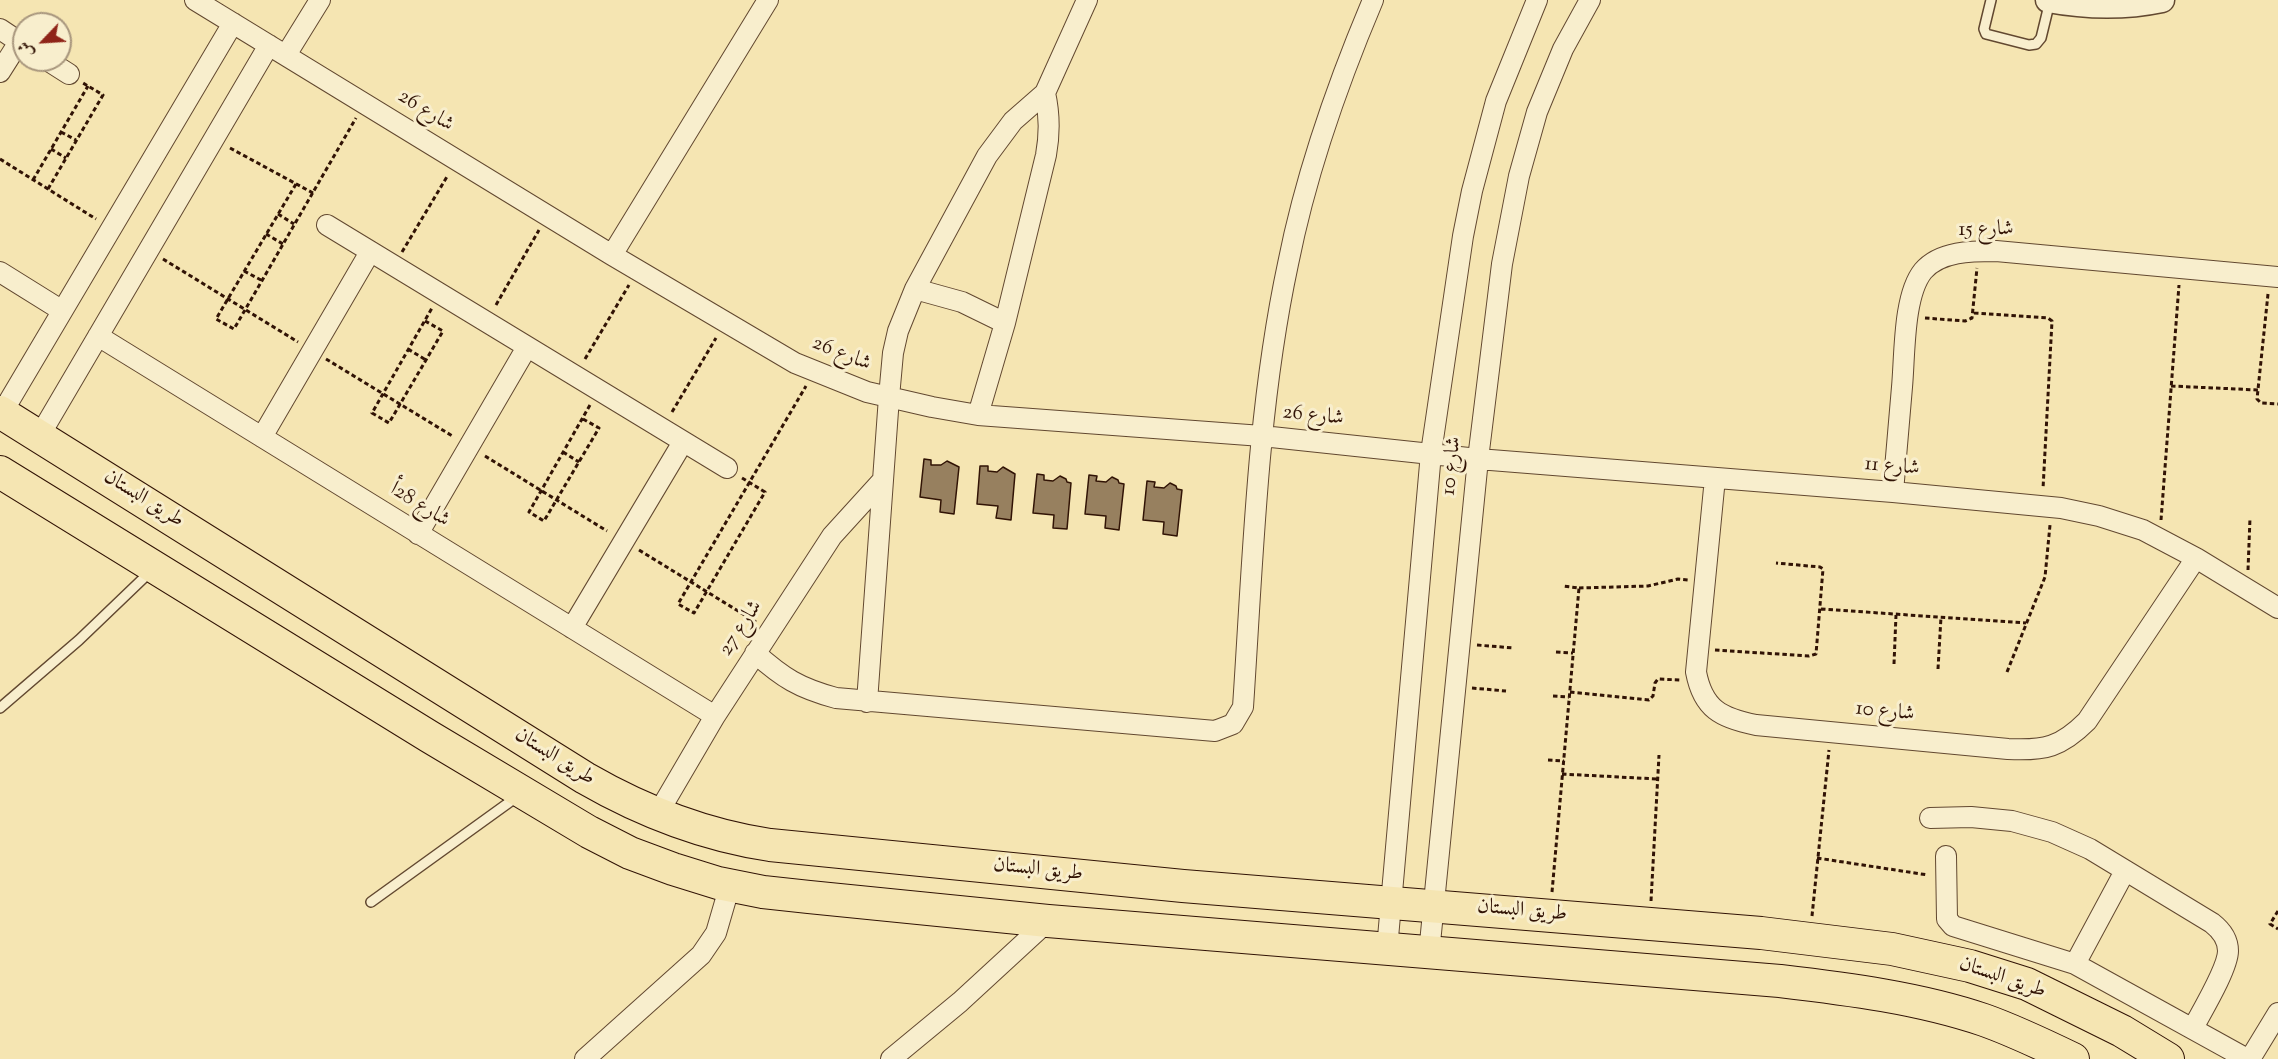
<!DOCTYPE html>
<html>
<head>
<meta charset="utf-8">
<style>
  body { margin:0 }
  #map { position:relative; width:2278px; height:1059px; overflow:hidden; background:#f5e5b2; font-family:"Sorts Mill Goudy",Amiri,serif }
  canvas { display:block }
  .north { position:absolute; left:12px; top:12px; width:60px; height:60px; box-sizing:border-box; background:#f8eecd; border:2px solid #a8967d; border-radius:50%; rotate:245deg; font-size:16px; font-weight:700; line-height:24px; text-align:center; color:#311305 }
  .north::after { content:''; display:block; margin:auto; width:21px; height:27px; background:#8f2418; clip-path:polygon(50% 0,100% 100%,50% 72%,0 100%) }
</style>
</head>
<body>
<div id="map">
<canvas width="2278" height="1059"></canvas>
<div class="north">ش</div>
</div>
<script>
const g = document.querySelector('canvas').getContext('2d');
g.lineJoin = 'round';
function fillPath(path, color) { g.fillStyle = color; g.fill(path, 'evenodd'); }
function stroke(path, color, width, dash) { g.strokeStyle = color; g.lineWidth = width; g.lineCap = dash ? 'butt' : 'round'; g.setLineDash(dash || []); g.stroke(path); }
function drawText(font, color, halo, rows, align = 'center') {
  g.font = font + ' "Sorts Mill Goudy",Amiri,serif'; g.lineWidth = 6; g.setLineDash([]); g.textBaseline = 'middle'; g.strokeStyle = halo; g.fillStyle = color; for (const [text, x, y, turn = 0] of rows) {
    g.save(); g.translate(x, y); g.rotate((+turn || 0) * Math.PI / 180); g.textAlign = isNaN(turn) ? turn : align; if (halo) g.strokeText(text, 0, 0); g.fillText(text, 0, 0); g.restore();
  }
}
const building = new Path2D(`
  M924 459 931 460V465H941L947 461 959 467 954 514 940 512 941 500 920 497Z
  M980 466H988V471L997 472 1003 467 1015 474 1011 520 996 518 998 506 977 504Z
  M1037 474 1044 475V480L1053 481 1060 476 1066 479 1067 482 1071 483 1067 529 1053 528 1054 515 1033 513Z
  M1089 475 1097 476 1096 481 1106 482 1112 477 1118 480 1119 483 1124 484 1119 530 1105 528 1106 516 1085 514Z
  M1147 481 1155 482 1154 487 1164 488 1170 483 1176 486 1177 489 1182 490 1177 536 1163 534 1164 522 1143 520Z`);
fillPath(building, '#97805f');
stroke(building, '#311305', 1.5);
const service = new Path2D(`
  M1991 0 1984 29 1986 34 2029 45 2036 44 2041 38 2050 1
  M0 708 79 640 151 571
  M371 902 518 796`);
const minor = new Path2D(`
  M195 0 612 255 795 363 867 392 932 407 978 415 1262 436 1478 459 1893 492 2061 508 2099 516 2143 530 2196 558 2278 608
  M0 29 24 45
  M286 55 320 0
  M47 60 69 74
  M0 72 19 42
  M327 225 727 468
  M612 255 768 0
  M0 272 61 310
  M915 289 962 302 1005 323
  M98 336 715 716
  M2 413 233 23
  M978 415 1005 323 1046 155C1050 133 1050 115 1045 93
  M40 435 269 45
  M262 437 370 252
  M1715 478 1696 672C1703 709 1721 718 1756 725L2008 749C2045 751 2061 747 2087 721L2196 558
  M1893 492C1896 457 1899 422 1902 387 1905 355 1903 296 1923 271 1940 251 1972 251 1996 251L2278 277
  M418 534 527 347
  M572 628 683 442
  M755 653C783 678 799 688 836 698L1215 731 1233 724 1243 707C1253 559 1257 409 1288 264 1306 173 1337 85 1373 0
  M867 702 889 397 893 353 898 331 915 289 987 156 1013 121 1045 93 1087 0
  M657 815 715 716 832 536 882 481
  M1930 818 1971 817 2012 821 2052 832 2090 849 2212 923C2221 930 2228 939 2228 951 2228 968 2202 1011 2193 1028
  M1946 856 1947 919 1953 926 2075 964 2247 1059
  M1387 949 1431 453 1463 236 1472 191 1496 101 1537 0
  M1429 953 1478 459 1502 264 1519 176 1537 112 1563 49 1590 0
  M2075 964 2125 871
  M585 1059 701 955 716 933 730 885
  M891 1059 960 1002 1048 921
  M2250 1059 2278 1013`);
const tertiary = new Path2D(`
  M2048 0C2086 7 2124 8 2162 0`);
const primary = new Path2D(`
  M0 412 585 778C644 812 703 835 770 845L1183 886 1761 933 1892 949 1970 966 2027 984 2122 1031 2168 1059
  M0 472 430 737 589 832 630 853 673 869 718 883 763 892 809 897 1048 921 1780 981C1848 989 1919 998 1984 1020 2015 1031 2044 1045 2073 1059`);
stroke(service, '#624830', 12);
stroke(minor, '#624830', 22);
stroke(tertiary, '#624830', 27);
stroke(primary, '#311305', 34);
stroke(new Path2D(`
  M61 132 76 140
  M230 148 313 193
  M51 149 66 158
  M0 159 96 219
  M33 180 88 86
  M296 184 216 319 234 329 356 118
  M48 189 103 95 83 83
  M278 214 294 224
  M266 234 283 244
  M402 252 448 175
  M163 259 298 342
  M244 271 261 280
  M2268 294 2257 399 2261 403 2278 404
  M496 305 539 230
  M1974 313 2048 318 2052 321 2043 489
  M1925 318 1965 321 1972 318 1977 268
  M425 321 443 331 389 423 372 413 432 308
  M408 349 426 360
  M326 359 454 437
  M585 359 629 285
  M2171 386 2258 390
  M672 412 716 338
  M583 419 599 428 544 521 529 512 590 405
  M563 452 579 462
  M485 456 607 531
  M742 478 765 492 694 613 678 604 806 386
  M2161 520 2179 285
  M639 550 756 622
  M2248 570 2250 518
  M1579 588 1648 586 1678 579 1688 580
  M1821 609 2026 623
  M1477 645 1513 648
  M1715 650 1809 656 1816 654 1823 569 1820 567 1776 563
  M1556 652 1573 653
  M1894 664 1896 615
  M1938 669 1941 617
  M2007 672 2045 577 2050 525
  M1472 688 1506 691
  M1570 692 1649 700 1653 696 1655 683 1658 679 1680 680
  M1553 696 1569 697
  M1548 760 1564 761
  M1562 774 1657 779
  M1817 858 1928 875
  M1552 892 1579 588 1563 586
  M1651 901 1659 755
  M2278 911 2270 924 2278 929
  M1812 916 1829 750`), '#311305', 3, [4.5, 3]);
stroke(service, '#f8eecd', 9);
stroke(minor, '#f8eecd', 20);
stroke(tertiary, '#f8eecd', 24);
stroke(primary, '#f5e5b2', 32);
drawText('21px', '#311305', '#f8eecd', [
  ["شارع 26",425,112,32],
  ["شارع 15",1986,231,-1],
  ["شارع 26",841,355,22],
  ["شارع 26",1313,417,6],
  ["شارع 10",1453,466,-84],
  ["شارع 11",1892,468,5],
  ["طريق البستان",143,500,32],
  ["شارع 28أ",419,506,32],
  ["شارع 27",742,629,-57],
  ["شارع 10",1885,713,6],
  ["طريق البستان",554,758,32],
  ["طريق البستان",1038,871,6],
  ["طريق البستان",1522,912,5],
  ["طريق البستان",2002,979,19]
]);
</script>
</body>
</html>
